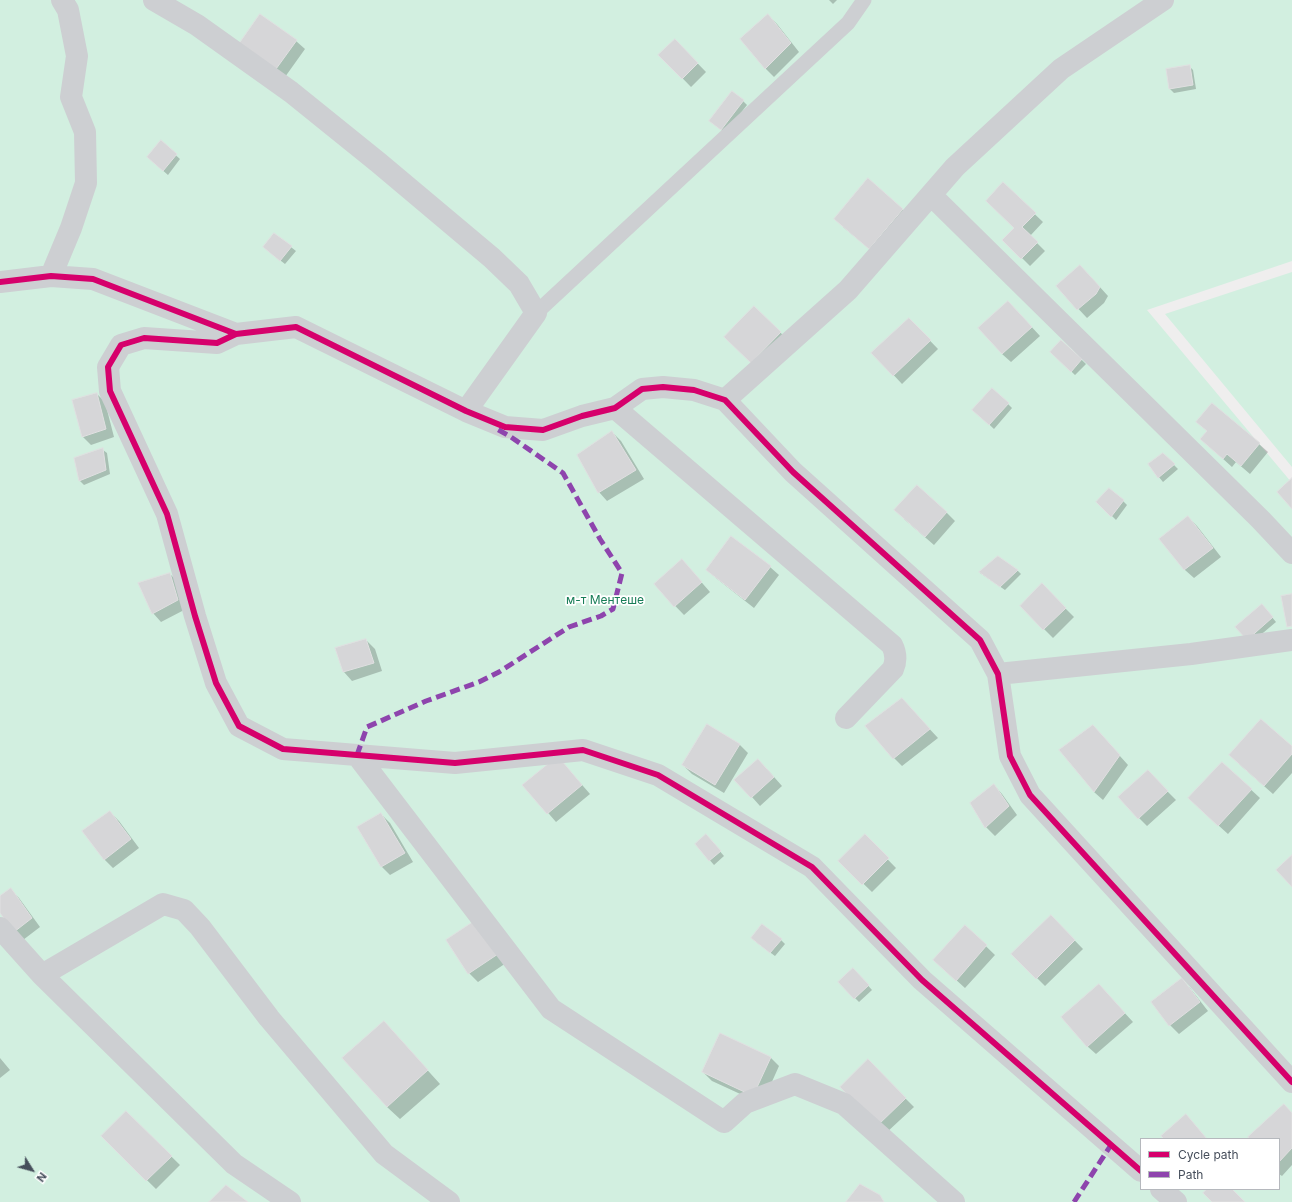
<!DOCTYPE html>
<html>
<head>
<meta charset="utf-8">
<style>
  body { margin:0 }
  #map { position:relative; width:1292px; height:1202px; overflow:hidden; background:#efeeee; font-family:Inter,sans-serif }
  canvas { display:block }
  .legend { position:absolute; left:1140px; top:1138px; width:140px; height:52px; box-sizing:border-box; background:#fff; border:1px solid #b5b8bd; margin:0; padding:5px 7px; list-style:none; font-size:12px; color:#464e5b }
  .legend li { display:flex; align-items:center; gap:8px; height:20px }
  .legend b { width:20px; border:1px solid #b5b8bd }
  .north { position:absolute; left:12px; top:1150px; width:40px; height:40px; -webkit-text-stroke:3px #fff; paint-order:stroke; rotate:127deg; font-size:11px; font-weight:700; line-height:16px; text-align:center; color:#464e5b }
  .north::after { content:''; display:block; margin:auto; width:14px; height:18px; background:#464e5b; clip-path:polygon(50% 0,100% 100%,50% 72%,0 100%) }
</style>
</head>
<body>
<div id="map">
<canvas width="1292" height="1202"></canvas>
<ul class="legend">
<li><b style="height:5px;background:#d6006c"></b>Cycle path</li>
<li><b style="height:5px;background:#8e44ad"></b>Path</li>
</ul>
<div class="north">N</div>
</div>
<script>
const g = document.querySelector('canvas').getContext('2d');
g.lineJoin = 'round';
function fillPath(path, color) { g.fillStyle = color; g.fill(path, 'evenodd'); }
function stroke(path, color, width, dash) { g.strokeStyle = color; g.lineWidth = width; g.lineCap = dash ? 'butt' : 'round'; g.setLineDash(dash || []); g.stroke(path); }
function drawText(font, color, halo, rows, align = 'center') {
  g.font = font + ' Inter,sans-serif'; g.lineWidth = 3.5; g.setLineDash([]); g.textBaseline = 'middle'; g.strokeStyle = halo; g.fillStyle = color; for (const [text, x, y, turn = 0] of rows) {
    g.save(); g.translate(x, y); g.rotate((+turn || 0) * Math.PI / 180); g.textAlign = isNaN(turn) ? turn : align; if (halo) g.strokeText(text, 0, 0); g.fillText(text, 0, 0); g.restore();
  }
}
fillPath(new Path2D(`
  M0 0H1292V261L1147 310 1292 483V1202H0ZM1141 1139H1279V1189H1141Z
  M1292 272V467L1165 314Z`), '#d2efe0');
fillPath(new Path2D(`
  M829 0H837L833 4Z
  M768 15 777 24 799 52 774 77 766 69 741 39Z
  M675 40 706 72 691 87 660 55Z
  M296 41 305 49 285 77 249 52Z
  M1189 66 1193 70 1196 89 1174 93 1170 89Z
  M743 101 747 105 725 133 710 121Z
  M161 142 180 159 168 175 152 161Z
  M1003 184 1043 222 1030 236 1045 251 1030 266 1004 240 1015 228Z
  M902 209 911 218 878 256 843 227Z
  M274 234 296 251 285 264 268 251Z
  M1088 274 1108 296 1104 303 1087 318 1057 286Z
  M754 307 789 341 760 371 725 337Z
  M1017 311 1040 336 1011 362 1002 354Z
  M909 319 938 349 902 384 873 353Z
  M1062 341 1086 364 1075 375 1051 352Z
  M97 394 105 402 114 437 91 445 83 437 73 401Z
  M1008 404 1012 408 994 429 978 414Z
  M612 432 621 441 644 479 607 501 599 492Z
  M1201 439 1259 444 1268 452 1250 474 1236 462 1232 467Z
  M103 450 107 453 110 474 84 485 80 481 75 459Z
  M1163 454 1178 469 1163 482 1149 465Z
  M1123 501 1127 505 1116 520 1098 502Z
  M946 512 955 521 934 545 904 519Z
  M1188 517 1197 526 1221 557 1194 578 1185 570 1161 539Z
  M770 567 779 575 754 608 716 578 707 570Z
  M690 569 710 592 684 615 655 585Z
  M1017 570 1021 574 1005 590 980 573Z
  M170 574 178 582 186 609 161 622 153 613Z
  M1042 585 1074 617 1053 638 1021 606Z
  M1266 610 1276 622 1251 643 1247 639Z
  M366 640 375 649 382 671 352 681 344 672 337 649Z
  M910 708 938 738 902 766 894 758Z
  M1093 726 1128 765 1103 800 1094 792 1061 750Z
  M739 744 748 753 724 793 692 774 683 765Z
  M1292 748V773L1273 794 1239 764Z
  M562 762 590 794 556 822 524 785Z
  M1222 763 1260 798 1228 834 1198 807Z
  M767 769 782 786 760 806 752 797Z
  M1156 780 1176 800 1147 826 1139 818Z
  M994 785 1002 794 1017 815 995 836 986 827 971 804Z
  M110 812 119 821 139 848 113 868 104 859Z
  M381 814 390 823 413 862 390 875 382 867 359 828Z
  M865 836 896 868 872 892 840 861Z
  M710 840 724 856 714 865 696 844Z
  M11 890 19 898 40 927 23 940 0 911V897Z
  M1051 916 1083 949 1045 986 1013 954Z
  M965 926 995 955 965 988 943 968Z
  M484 930 506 963 478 982 469 973Z
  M781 940 785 944 775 956 756 942Z
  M853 969 872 990 859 1002 839 982Z
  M1182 979 1190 988 1208 1011 1179 1034 1170 1025 1152 1002Z
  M1099 985 1133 1022 1096 1054 1087 1046Z
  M384 1022 440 1084 400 1119 387 1107Z
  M721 1035 771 1058 779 1066 762 1104 712 1081 703 1072Z
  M0 1058 10 1070 0 1078Z
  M868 1061 914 1107 886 1133 841 1087Z
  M1284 1105 1292 1113V1165L1282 1176 1279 1174V1139H1251Z
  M126 1112 180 1165 156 1189 102 1136Z`), '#0003');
const building = new Path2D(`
  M260 14 297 40 276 69 239 44Z
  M768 14 791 43 765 69 740 39Z
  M675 39 698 63 682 79 658 55Z
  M1190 65 1193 85 1169 89 1166 69Z
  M732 91 744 100 721 130 709 121Z
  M161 140 177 154 163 171 147 157Z
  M868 178 903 209 869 249 834 219Z
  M1003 182 1036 213 1022 227 1038 242 1021 259 1002 240 1014 228 986 201Z
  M274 233 292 246 280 261 263 247Z
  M1080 265 1100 287 1096 294 1077 310 1056 286Z
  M1008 301 1032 327 1002 354 978 328Z
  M754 306 781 332 751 363 724 337Z
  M909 318 931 340 893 376 871 353Z
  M1061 340 1082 359 1071 372 1050 352Z
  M992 388 1009 403 989 425 972 410Z
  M97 393 106 429 82 437 72 400Z
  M1212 403 1260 443 1241 466 1227 454 1223 459 1200 439 1207 431 1196 422Z
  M612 431 636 470 598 493 577 455Z
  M103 448 106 470 79 481 74 458Z
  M1163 453 1175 464 1158 478 1148 464Z
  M1292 478V509L1277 492Z
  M917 485 947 512 925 537 894 510Z
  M1109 488 1124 500 1111 517 1096 502Z
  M1188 516 1213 548 1184 570 1159 539Z
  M731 536 771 566 745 600 706 570Z
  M998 556 1018 570 1000 587 979 572Z
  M682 559 702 582 674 607 654 584Z
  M170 573 178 600 152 614 138 583Z
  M1042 583 1066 608 1043 630 1020 606Z
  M1292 594V626L1287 627 1281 596Z
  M1262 604 1273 617 1247 640 1235 627Z
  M366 639 374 663 343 672 335 648Z
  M902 698 930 729 893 759 865 726Z
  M1261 719 1292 746V754L1264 786 1229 755Z
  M707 724 740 744 715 785 682 765Z
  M1093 725 1120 755 1094 792 1059 750Z
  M758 759 774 777 751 798 734 780Z
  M562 761 582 785 547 814 522 785 549 763Z
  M1222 762 1252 789 1218 826 1188 798Z
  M1148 770 1168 791 1138 819 1118 797Z
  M994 784 1009 806 985 828 970 803Z
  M110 811 131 839 104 860 82 831Z
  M381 813 405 853 381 867 357 827Z
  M706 834 721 851 709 861 695 844Z
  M865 834 889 858 862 885 838 861Z
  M1292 855V887L1276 870Z
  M11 888 32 918 14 932 0 913V896Z
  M1051 915 1075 940 1036 979 1011 954Z
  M476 920 498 954 468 974 446 940Z
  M762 924 782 939 770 953 751 938Z
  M965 925 987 945 956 981 933 960Z
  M853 968 869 985 854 999 838 982Z
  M1182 978 1200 1002 1169 1026 1151 1002Z
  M1099 984 1125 1013 1087 1047 1061 1017Z
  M384 1021 428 1070 387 1107 342 1058Z
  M720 1033 771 1057 753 1096 702 1072Z
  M868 1059 906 1098 877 1126 840 1087Z
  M1284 1104 1292 1113V1148L1279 1162V1139H1249L1248 1137Z
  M126 1111 172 1156 146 1181 101 1136Z
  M1186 1114 1207 1139H1164L1161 1136Z
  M860 1184 880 1195 884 1202H846Z
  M226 1185 248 1202H209Z
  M1207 1189H1232L1245 1202H1212L1203 1193Z`);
fillPath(building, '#d6d6d8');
stroke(building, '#e0e0e1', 1);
stroke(new Path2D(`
  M536 313 848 23 864 0`), '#cdcfd2', 15);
stroke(new Path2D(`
  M154 0 197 25 291 92 379 163 492 258 519 284 536 313 466 411
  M931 195 1261 520 1292 553
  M51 276 71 228 86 183 85 132 71 97 77 56 68 10 62 0
  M0 282 51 276 93 279 236 334 296 327 466 411 505 427 543 430 582 416 615 408 642 389 663 387 694 390 725 400 793 472 980 640 998 674 1010 756 1030 795 1292 1082
  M236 334 217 343 144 338 121 345 108 367 110 391 167 514 195 616 216 683 239 726 283 749 455 763 583 750 658 775 812 867 922 980 1141 1171
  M725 400 848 290 955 167 1061 69 1163 0
  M615 408 892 645C896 653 897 660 893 669L846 718
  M998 674 1191 654 1292 640
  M357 755 551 1009 724 1122 745 1103 795 1084 844 1104 954 1202
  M0 928 42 975 234 1164 290 1202
  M42 975 163 904 184 910 200 927 269 1018 384 1154 449 1202
  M1161 1189 1176 1202`), '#cdcfd2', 22);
stroke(new Path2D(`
  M357 755 367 727 426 701 479 682 499 672 569 627 601 616 613 609 622 573 600 539 563 473 511 437 497 429
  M1074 1202 1111 1145`), '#8e44ad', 5, [10, 5]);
stroke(new Path2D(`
  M0 282 51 276 93 279 236 334 296 327 466 411 505 427 543 430 582 416 615 408 642 389 663 387 694 390 725 400 793 472 980 640 998 674 1010 756 1030 795 1292 1082
  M236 334 217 343 144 338 121 345 108 367 110 391 167 514 195 616 216 683 239 726 283 749 455 763 583 750 658 775 812 867 922 980 1141 1171`), '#d6006c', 6);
drawText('12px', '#167c56', '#fff', [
  ["м-т Ментeше",605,600]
]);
</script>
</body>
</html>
